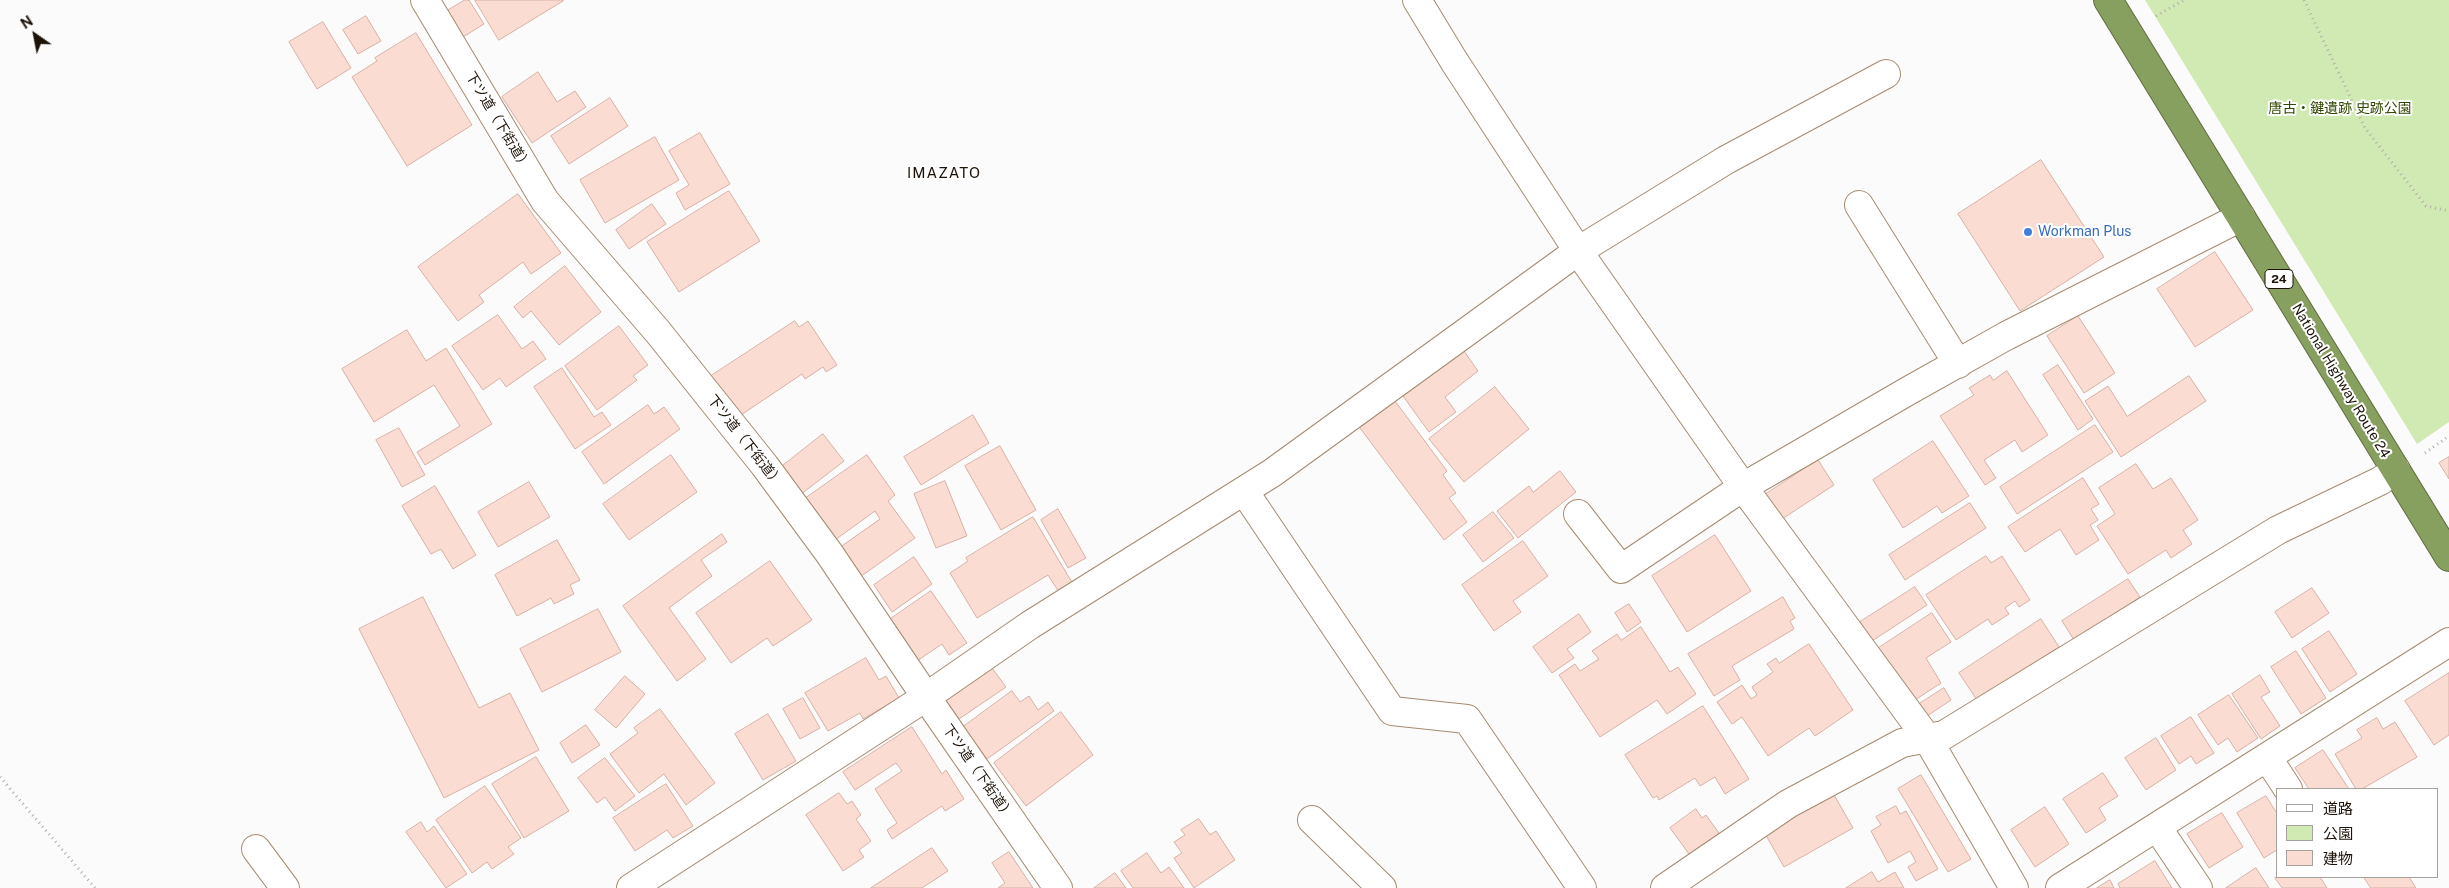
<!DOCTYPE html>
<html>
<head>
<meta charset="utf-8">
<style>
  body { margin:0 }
  #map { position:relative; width:2449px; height:888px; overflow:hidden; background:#fbfbfb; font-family:"Public Sans","Noto Sans JP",sans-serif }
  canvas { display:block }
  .legend { position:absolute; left:2276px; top:788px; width:162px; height:90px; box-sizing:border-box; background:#fff; border:1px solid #a5a19d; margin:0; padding:6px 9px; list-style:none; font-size:15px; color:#1d1309 }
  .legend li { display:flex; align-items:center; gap:10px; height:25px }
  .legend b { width:25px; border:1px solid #a5a19d }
  .north { position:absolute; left:10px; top:10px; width:50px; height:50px; -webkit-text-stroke:4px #fff; paint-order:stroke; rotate:327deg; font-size:14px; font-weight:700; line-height:20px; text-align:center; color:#1d1309 }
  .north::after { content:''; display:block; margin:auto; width:18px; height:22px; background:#1d1309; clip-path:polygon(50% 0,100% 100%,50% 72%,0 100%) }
</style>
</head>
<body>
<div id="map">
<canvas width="2449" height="888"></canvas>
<ul class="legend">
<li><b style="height:6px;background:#fff"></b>道路</li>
<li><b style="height:14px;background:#d1eab3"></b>公園</li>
<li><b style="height:14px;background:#fadcd2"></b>建物</li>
</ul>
<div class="north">N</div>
</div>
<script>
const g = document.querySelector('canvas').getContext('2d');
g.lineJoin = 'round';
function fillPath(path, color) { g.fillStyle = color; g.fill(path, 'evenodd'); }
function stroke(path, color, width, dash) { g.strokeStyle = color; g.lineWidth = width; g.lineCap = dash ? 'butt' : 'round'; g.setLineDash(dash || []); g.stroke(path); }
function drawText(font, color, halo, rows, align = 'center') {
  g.font = font + ' "Public Sans","Noto Sans JP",sans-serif'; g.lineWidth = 4; g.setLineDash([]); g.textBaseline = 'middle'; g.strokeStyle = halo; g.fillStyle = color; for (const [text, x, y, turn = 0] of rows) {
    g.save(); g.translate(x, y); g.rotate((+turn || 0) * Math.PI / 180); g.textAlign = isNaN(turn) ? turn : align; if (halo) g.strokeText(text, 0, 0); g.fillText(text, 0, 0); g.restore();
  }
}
fillPath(new Path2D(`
  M2145 0H2449V422L2417 444Z`), '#d1eab3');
const building = new Path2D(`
  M465 0H469L484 24 463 37 447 11Z
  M475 0H563V1L499 40Z
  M366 16 381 41 358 54 343 30Z
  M323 22 351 68 317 89 289 42Z
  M416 33 472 125 407 166 352 77 377 61 375 58Z
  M538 72 557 102 575 91 586 107 532 143 502 97Z
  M610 98 628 126 569 164 551 136Z
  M700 133 730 184 685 210 676 193 689 185 669 151Z
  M655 137 679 180 605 223 580 180Z
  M2041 160 2104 257 2020 311 1958 214Z
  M729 191 760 241 679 292 647 242Z
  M518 194 561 253 531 274 523 262 479 295 484 302 458 321 418 267Z
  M652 204 666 224 629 249 616 230Z
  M2215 252 2253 310 2195 347 2157 289Z
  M565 266 601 312 559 345 531 311 523 318 514 307Z
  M498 315 522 349 533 341 546 359 506 387 500 378 483 390 452 346Z
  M2078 316 2115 373 2084 393 2047 336Z
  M795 321 799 327 808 321 837 365 826 372 823 367 805 379 802 374 738 417 711 376Z
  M619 326 648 365 633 376 637 380 597 410 565 366Z
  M407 330 426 361 446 348 492 424 425 465 417 452 460 426 434 385 374 422 342 369Z
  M1464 351 1478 371 1445 397 1456 412 1429 432 1403 396Z
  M2058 365 2093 419 2078 430 2043 375Z
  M562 368 594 417 602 412 611 425 575 449 534 387Z
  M2007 371 2048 435 2022 452 2015 440 1984 460 1996 478 1985 485 1940 416 1974 395 1969 388 1990 375 1993 380Z
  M2189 376 2206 401 2121 457 2085 401 2108 386 2127 416Z
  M1495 387 1529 429 1464 482 1429 439Z
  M1395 401 1447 471 1443 475 1456 493 1449 498 1467 522 1444 540 1360 428Z
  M648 405 654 414 664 407 680 429 604 484 582 452Z
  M973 415 989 443 921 485 904 457Z
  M2095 425 2113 452 2017 514 2000 487Z
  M399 428 425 475 402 487 376 440Z
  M823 434 844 461 800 495 780 468Z
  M1933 441 1969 496 1942 513 1937 506 1903 528 1873 480Z
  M1000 446 1036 510 1001 530 965 466Z
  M671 455 697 492 629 540 603 504Z
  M867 455 895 495 888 501 915 538 860 577 839 548 880 519 875 511 835 540 806 498Z
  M2449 457V479L2439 463Z
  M1818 460 1834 485 1782 519 1766 494Z
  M2136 464 2153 489 2171 478 2198 520 2183 530 2192 544 2171 558 2166 550 2128 574 2097 526 2115 514 2099 488Z
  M1560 471 1576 492 1518 538 1497 511 1529 486 1533 492Z
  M2083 478 2099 504 2091 509 2098 520 2090 525 2099 540 2076 555 2060 529 2025 552 2008 527Z
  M945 481 967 536 936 548 914 494Z
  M529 482 550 517 498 547 478 512Z
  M435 486 476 555 453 569 441 549 431 554 402 506Z
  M1970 503 1986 528 1905 580 1889 555Z
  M1058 509 1086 558 1068 568 1041 520Z
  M1493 512 1514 538 1483 562 1463 535Z
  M1033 517 1073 584 1059 592 1048 575 977 618 950 573 968 561 966 558Z
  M722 534 727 542 701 560 712 576 669 608 706 659 677 681 623 606Z
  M1715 535 1751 591 1687 632 1652 576Z
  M557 540 580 580 570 585 574 594 554 604 551 598 517 616 495 575Z
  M1523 541 1548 576 1513 601 1521 612 1494 631 1462 585Z
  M1986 556 1991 563 2002 556 2030 600 2019 607 2015 601 2005 608 2009 614 1992 625 1988 619 1956 640 1926 595Z
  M914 557 932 584 892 612 874 585Z
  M770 561 812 620 773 646 767 638 731 663 696 613Z
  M2128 579 2140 597 2074 640 2062 621Z
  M1915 587 1927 605 1872 641 1860 622Z
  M2312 588 2329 613 2292 638 2275 612Z
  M931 591 967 643 949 655 942 644 917 661 889 620Z
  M423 597 479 708 510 693 539 750 444 798 359 629Z
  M1783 597 1795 618 1790 621 1794 629 1732 666 1740 680 1714 696 1688 654Z
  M1629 604 1641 622 1627 632 1615 613Z
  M598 609 621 652 542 692 520 649Z
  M1932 613 1951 642 1926 658 1941 683 1912 702 1877 649Z
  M1579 614 1591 632 1567 649 1574 658 1552 673 1533 647Z
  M2041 619 2059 647 1977 700 1959 673Z
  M1641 627 1670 672 1678 667 1696 694 1667 714 1657 700 1600 737 1559 675 1575 664 1580 671 1599 659 1592 651 1617 634 1621 640Z
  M2329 631 2357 674 2330 692 2302 649Z
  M1809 644 1853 710 1815 736 1809 728 1768 756 1742 717 1732 724 1717 702 1742 685 1751 699 1757 695 1752 687 1773 672 1767 664 1776 658 1779 663Z
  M2296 651 2326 698 2301 714 2271 667Z
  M866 658 879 680 886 676 899 698 863 719 860 713 828 731 805 693Z
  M992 668 1006 687 959 719 938 689Z
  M2449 673V735L2434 745 2405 701Z
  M2260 675 2270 692 2261 697 2280 726 2261 739 2232 694Z
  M625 676 645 694 616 728 595 710Z
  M1944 688 1951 700 1924 718 1916 706Z
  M1012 691 1020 702 1029 696 1038 710 1048 702 1054 711 987 759 963 727Z
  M2229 695 2258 738 2237 752 2228 738 2218 745 2198 715Z
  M803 698 820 728 800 739 783 709Z
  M1703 706 1749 779 1725 794 1715 777 1700 786 1695 778 1659 800 1657 796 1653 798 1625 755Z
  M660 709 715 783 686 805 664 774 639 793 610 754 638 733 634 728Z
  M1061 712 1093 755 1026 806 994 763Z
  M768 714 796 761 763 780 735 734Z
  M2191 717 2214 753 2196 764 2191 756 2179 764 2161 736Z
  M2377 718 2383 729 2395 722 2417 757 2362 789H2356L2335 754 2362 738 2357 730Z
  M586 725 600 745 572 763 560 743Z
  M912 727 942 774 946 770 964 799 945 811 942 806 892 839 887 830 897 823 875 789 902 771 896 763 855 790 843 772Z
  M2156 738 2176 770 2146 790 2125 758Z
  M2323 750 2349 789H2309L2295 768Z
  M536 757 569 811 524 838 492 784Z
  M605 758 635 796 615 811 605 797 597 803 578 778Z
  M2103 773 2118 796 2099 808 2106 820 2086 833 2063 799Z
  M1921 775 1971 859 1948 872 1898 789Z
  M666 784 693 826 673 838 667 830 635 851 613 818Z
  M485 786 521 838 508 847 514 854 492 869 487 862 472 873 436 820Z
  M839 793 847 804 852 801 861 815 856 819 871 841 859 850 864 857 843 871 806 815Z
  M1833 793 1853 828 1784 867 1764 832Z
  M2266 796 2278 815V849L2264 858 2237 813Z
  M1896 806 1900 814 1906 811 1938 869 1916 881 1908 867 1916 862 1910 851 1888 863 1871 831 1881 825 1876 817Z
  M2045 807 2069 844 2035 867 2011 830Z
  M1696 809 1702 818 1706 815 1721 836 1692 858 1670 828Z
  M2222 813 2243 847 2209 868 2187 834Z
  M1199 819 1210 835 1216 831 1235 860 1194 888 1174 858 1182 853 1174 842 1185 835 1181 830Z
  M421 822 427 832 434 826 467 874 446 888 406 832Z
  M932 848 948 871 922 888H871Z
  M1009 852 1033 888H998L1005 883 992 863Z
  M1147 853 1161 873 1169 867 1184 888H1133L1121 871Z
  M2155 861 2172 888H2120L2118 884Z
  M2256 868 2269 888H2226Z
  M1872 872 1878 882 1895 872 1904 888H1846Z
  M1115 873 1126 888H1094Z
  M2278 876 2320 877 2327 888H2282L2275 878Z
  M2364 877H2409L2416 888H2371Z
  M2110 880 2114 888H2097Z`);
fillPath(building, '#fadcd2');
stroke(building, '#d8b0a4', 1);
const minor = new Path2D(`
  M425 0 545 201 658 332 765 466 829 553 926 697 1058 888
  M1417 0 1454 61 1578 251 1743 487 1927 738 2014 888
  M1859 205 1958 364
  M1244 491 1392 711 1467 719 1582 888
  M1578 514 1621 569 1743 487 1908 391 2006 336 2241 217
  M2267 757 2288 789
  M1312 820 1382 888
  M2157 827 2198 888
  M256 849 285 888
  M631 888 926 697 1030 625 1272 473 1578 251 1726 160 1886 74
  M1665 888 1788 804 1902 743 1944 735 2278 530 2380 481 2396 470
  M2060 888 2449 642`);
const highway = new Path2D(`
  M2108 0 2449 557`);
stroke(minor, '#a48b6f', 30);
stroke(highway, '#626e41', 30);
stroke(new Path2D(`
  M2304 0 2365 128 2426 206 2449 211
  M2156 16 2184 0
  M2425 453 2449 436
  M0 777 95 888`), '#b1aeab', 3, [1, 4]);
stroke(minor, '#fff', 28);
stroke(highway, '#879f5f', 28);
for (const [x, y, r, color] of [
  [2028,232,5,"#3f7fe0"]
]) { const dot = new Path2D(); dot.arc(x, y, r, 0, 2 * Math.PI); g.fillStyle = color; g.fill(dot); stroke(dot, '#fff', 2); }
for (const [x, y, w] of [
  [2279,279,28]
]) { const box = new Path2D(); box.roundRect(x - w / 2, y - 9.5, w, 19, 4); g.fillStyle = '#fff'; g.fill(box); stroke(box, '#1d1309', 1); }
drawText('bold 12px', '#1d1309', null, [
  ["24",2279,279]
]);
drawText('14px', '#314800', '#fff', [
  ["唐古・鍵遺跡 史跡公園",2340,109]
]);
drawText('14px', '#1d1309', '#fff', [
  ["下ツ道（下街道）",498,121,59],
  ["National Highway Route 24",2341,381,59],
  ["下ツ道（下街道）",745,441,52],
  ["下ツ道（下街道）",978,772,55]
]);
drawText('14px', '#366cbe', '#fff', [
  ["Workman Plus",2038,232]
], 'left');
g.letterSpacing = '1px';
drawText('15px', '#1d1309', '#fff', [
  ["IMAZATO",944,173]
]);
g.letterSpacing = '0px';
</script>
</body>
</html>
